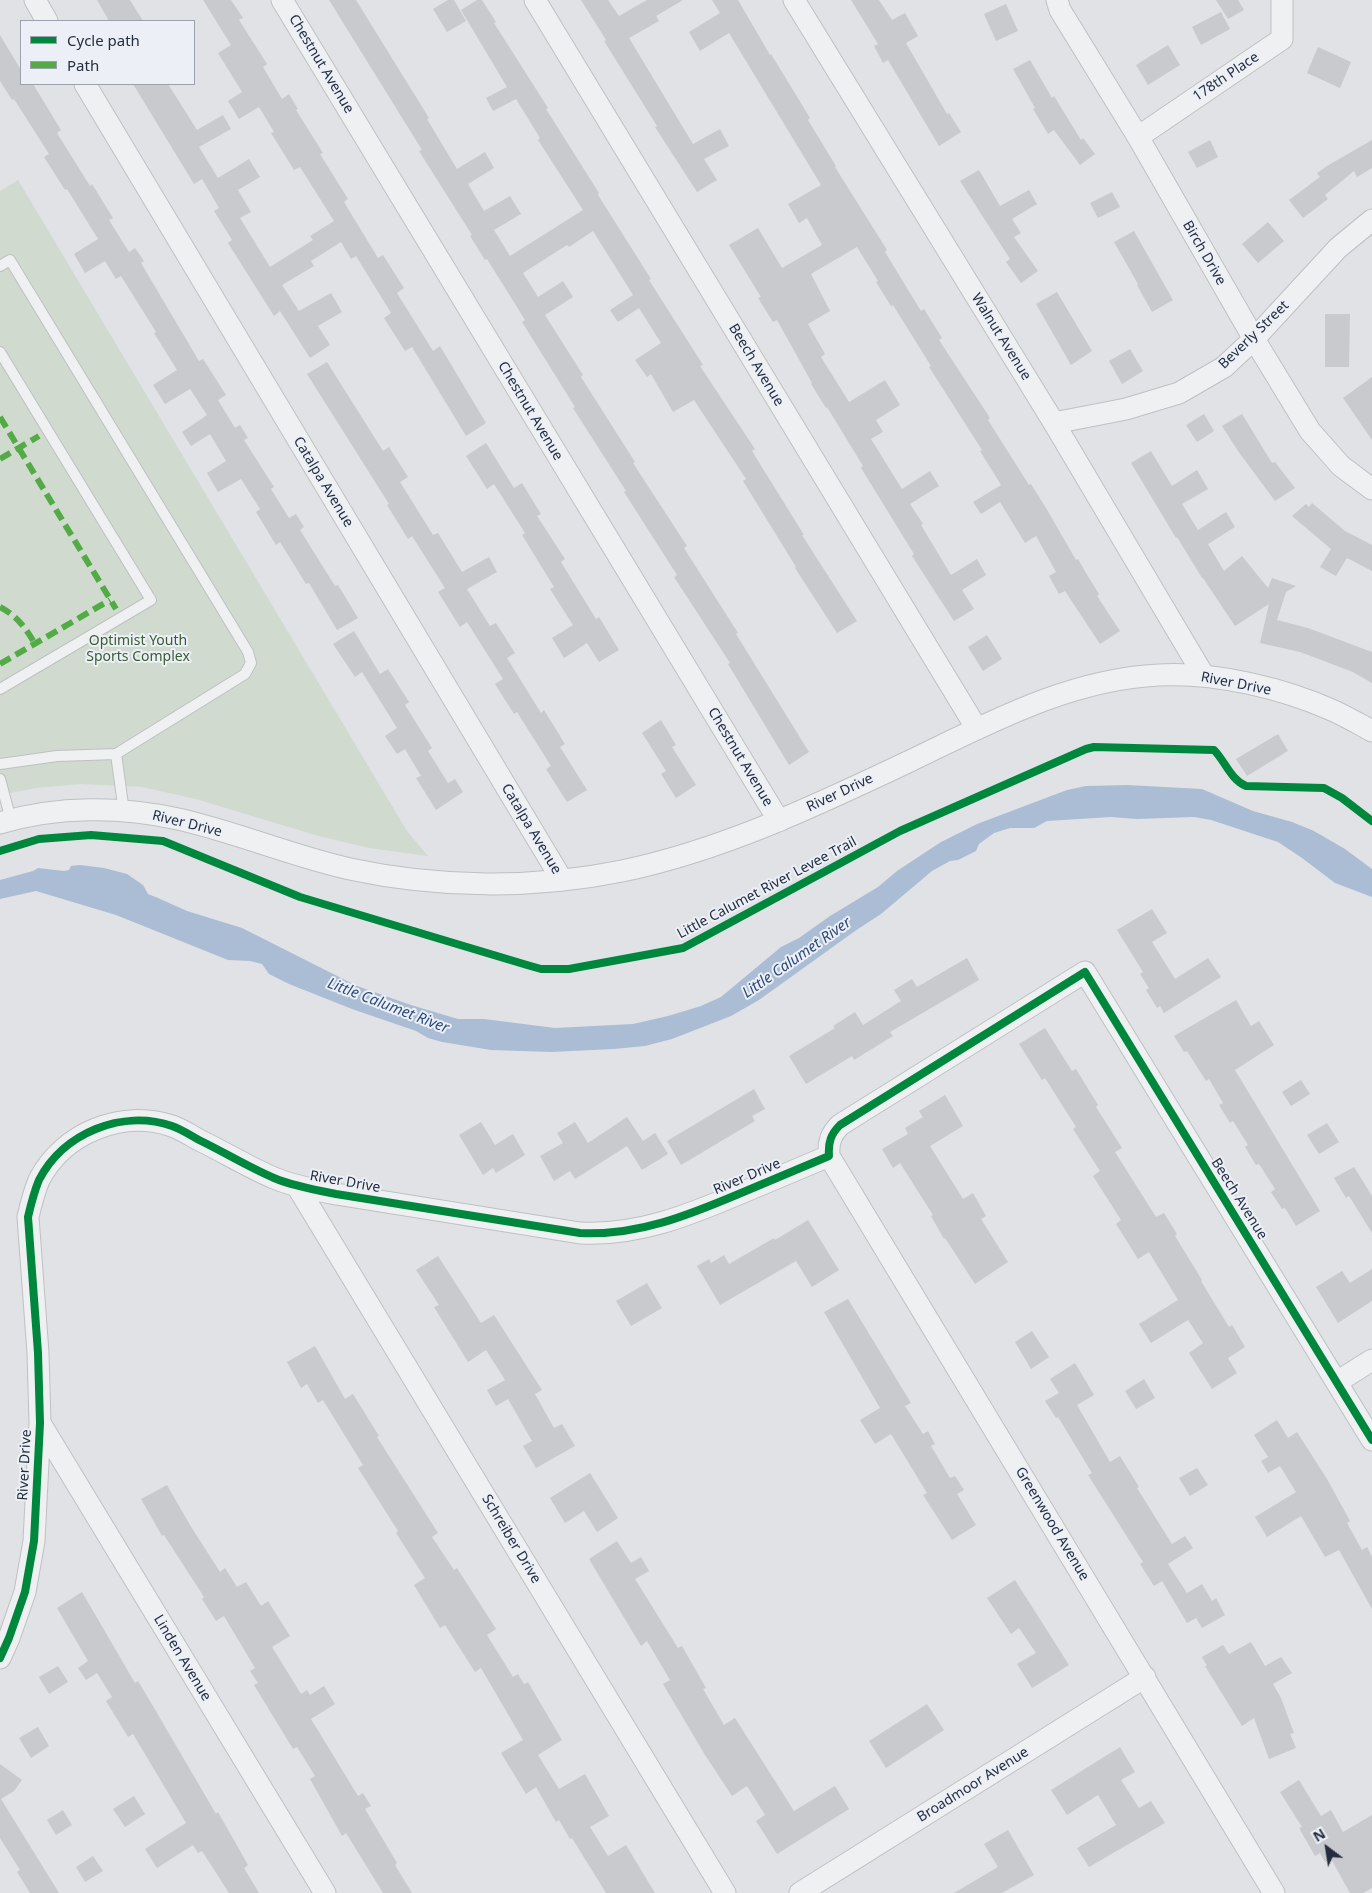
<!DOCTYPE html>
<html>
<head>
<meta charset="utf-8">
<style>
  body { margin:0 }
  #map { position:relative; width:1372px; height:1893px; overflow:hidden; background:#e0e2e5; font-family:"Noto Sans",sans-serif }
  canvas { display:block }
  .legend { position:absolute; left:20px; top:20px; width:175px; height:65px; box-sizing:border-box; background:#ecf0f6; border:1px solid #9ca2ad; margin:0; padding:6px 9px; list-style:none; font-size:15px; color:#252e40 }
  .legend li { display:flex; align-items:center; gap:10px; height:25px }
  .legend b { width:25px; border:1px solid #9ca2ad }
  .north { position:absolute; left:1302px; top:1823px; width:50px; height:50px; -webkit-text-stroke:4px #ecf0f6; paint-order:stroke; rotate:329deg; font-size:14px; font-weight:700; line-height:20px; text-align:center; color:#252e40 }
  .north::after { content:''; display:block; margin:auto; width:18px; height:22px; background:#252e40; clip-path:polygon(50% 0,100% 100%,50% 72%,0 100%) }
</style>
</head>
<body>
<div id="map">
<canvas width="1372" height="1893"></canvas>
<ul class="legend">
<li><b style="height:6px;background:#00873e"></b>Cycle path</li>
<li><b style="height:6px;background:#53ab46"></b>Path</li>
</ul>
<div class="north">N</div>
</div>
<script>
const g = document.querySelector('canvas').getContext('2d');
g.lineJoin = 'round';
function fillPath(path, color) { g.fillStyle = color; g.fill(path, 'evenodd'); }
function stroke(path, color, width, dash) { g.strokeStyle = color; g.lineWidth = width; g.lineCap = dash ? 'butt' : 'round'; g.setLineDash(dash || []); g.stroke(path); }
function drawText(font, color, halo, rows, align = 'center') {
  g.font = font + ' "Noto Sans",sans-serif'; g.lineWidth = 4; g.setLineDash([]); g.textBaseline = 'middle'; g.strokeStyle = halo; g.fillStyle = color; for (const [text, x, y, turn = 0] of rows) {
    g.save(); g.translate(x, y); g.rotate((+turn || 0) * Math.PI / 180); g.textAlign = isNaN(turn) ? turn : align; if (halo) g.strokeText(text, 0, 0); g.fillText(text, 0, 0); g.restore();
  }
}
fillPath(new Path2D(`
  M18 180 407 831 428 856 369 848 315 835 196 799 142 787 81 784 36 788 0 795V191Z`), '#d0dacf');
fillPath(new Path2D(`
  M1127 785 1202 789 1253 811 1292 822 1314 831 1345 849 1372 869V897L1335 883 1302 858 1278 842 1211 820 1194 817 1137 819 1111 817 1047 821 1034 828H1010L994 833 979 844 976 851 958 860 950 861 932 871 881 914 855 931 759 1000 731 1016 672 1039 645 1046 614 1049 551 1052 491 1050 442 1042 428 1038 416 1031 352 1009 289 984 269 974 262 964 250 961 228 960 116 915 36 891 0 899V880L33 871 38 868 64 871 69 870 71 866 80 865 104 868 127 874 143 885 148 894 158 898 187 911 242 928 357 986 411 1005 458 1019H484L555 1028 633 1024 668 1016 701 1006 721 997 781 947 799 938 830 916 878 887 897 871 941 842 977 824 1067 790 1086 786Z`), '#abbdd4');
fillPath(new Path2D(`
  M97 0H130L143 21H109Z
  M203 0H231L243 18 239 20 267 64 263 67 282 99 289 94 298 109 296 110 323 153 320 154 348 199 344 202 378 258 383 255 404 288 397 293 433 351 440 346 486 423 466 436 412 347 405 351 384 318 391 313 356 256 351 259 341 242 311 261 314 266 282 285 299 311 331 293 342 312 318 326 330 345 310 358 280 311 274 316 228 243 232 240 214 211 219 208 202 179 194 184 133 84H168L197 130 223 115 231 129 199 147 218 178 249 159 260 177 238 190 251 212 240 218 270 267 313 240 310 236 334 221 300 167 294 170 271 133 274 132 259 107 239 119 228 101 242 92 218 53 231 45Z
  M329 0H356L429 118 427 119 457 169 485 152 494 168 468 184 484 211 510 196 521 214 494 230 510 256 583 210 538 140 540 138 516 99 493 111 486 98 507 87 461 10 477 0H482L496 22 494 23 548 108 546 109 599 193 598 195 651 279 649 280 703 365 700 366 755 449 752 451 804 535H802L857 621 837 633 795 568 796 567 743 481 746 479 694 400 673 412 651 374 647 377 635 360 661 343 639 308 618 322 610 310 633 295 593 231 569 247 567 245 523 273 538 297 563 281 573 297 545 315 583 375 581 377 635 462 633 463 687 546 684 548 738 633 736 634 809 752 789 765 728 664 730 663 674 577 677 575 624 492 626 491 573 408 575 407 522 322 525 320 487 259 485 260 470 236 472 235 419 151 422 150Z
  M448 0H454L466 21 447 32 433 9Z
  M581 0H608L619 16 647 0H683L656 16 659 21 629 38 693 144 720 129 729 146 704 159 717 180 697 192 655 127 657 126 604 41 606 40Z
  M712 0H738L770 55 771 54 810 118 808 120 836 166 835 167 887 250 885 252 921 311 924 309 942 338 939 340 990 418 988 420 1029 485 1031 484 1046 508 1076 560 1078 559 1086 573 1099 594 1097 596 1120 631 1100 644 1065 591 1059 594 1049 576 1056 572 1036 536 1025 543 1000 502 981 514 973 502 1001 485 980 451 982 450 929 367 931 366 893 305 891 306 876 282 878 281 857 247 811 274 830 311 808 324 825 354 821 357 849 402 885 380 900 405 876 420 883 432 871 439 902 489 930 471 939 486 910 504 923 524 921 525 951 575 977 559 986 575 962 590 974 609 954 621 912 556 914 554 861 468 863 466 827 407 826 408 811 384 812 383 777 320 773 322 758 298 761 297 729 245 758 228 782 268 822 245 807 218 799 223 788 204 821 185 729 33 700 51 689 32 720 13Z
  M851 0H879L892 20 905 13 918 36 906 43 947 114 949 113 961 132 939 146 888 60 883 63 874 46 878 44Z
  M1216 0H1238L1244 10 1228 19Z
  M1006 4 1018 31 996 41 984 14Z
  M1221 12 1230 29 1201 45 1192 27Z
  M0 35 21 70V84H33L61 130 57 133 90 186 92 184 113 218 109 220 129 252 135 248 144 261 141 263 199 361 203 359 226 395 218 400 235 428 240 425 248 438 244 440 274 487 271 489 289 518 296 514 304 527 300 530 335 586 338 585 358 618 337 630 309 583 306 584 280 542 276 545 256 512 260 509 241 479 218 492 207 473 226 461 210 434 191 446 182 432 207 415 190 389 165 404 153 385 177 370 154 333 156 332 121 276 116 279 105 261 85 273 74 254 98 239 67 189 65 190 44 157 49 154 14 99 12 100 0 81Z
  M1168 45 1180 65 1148 85 1136 65Z
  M1318 47 1351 62 1340 88 1307 73Z
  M1030 60 1052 98 1054 96 1081 140 1083 138 1095 154 1080 165 1054 130 1048 134 1033 109 1035 108 1013 69Z
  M1210 140 1218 157 1197 168 1188 152Z
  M1372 140V168L1357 177 1354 171 1325 195 1328 199 1303 218 1289 200 1320 177 1317 173 1327 166Z
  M979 170 1000 206 1029 190 1037 204 1012 219 1021 233 1014 237 1038 271 1021 283 1006 262 1010 259 960 181Z
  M1112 192 1120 207 1098 218 1090 203Z
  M1268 222 1284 241 1258 263 1242 244Z
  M1134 231 1173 300 1152 312 1137 285 1138 284 1114 242Z
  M1057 292 1092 351 1071 365 1036 304Z
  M1325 314H1350L1349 367H1325Z
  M1130 349 1143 371 1122 384 1109 361Z
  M327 362 383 451 389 447 408 477 400 482 433 535 438 533 462 572 489 557 497 572 467 589 490 626 496 623 515 653 507 658 541 713 544 710 565 744 560 747 587 790 567 802 546 769 551 766 517 712 514 714 495 684 503 679 467 622 460 627 438 592 445 588 412 536 408 539 387 505 389 504 307 374Z
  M1372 377V440L1343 398Z
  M1204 414 1214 431 1197 442 1186 425Z
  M1242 414 1272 463 1275 462 1295 488 1275 501 1238 451 1222 426Z
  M486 443 514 488 522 483 541 514 537 516 565 559 561 562 596 619 599 617 619 650 599 662 587 643 564 658 552 638 573 625 550 589 554 587 522 535 525 533 494 484 487 489 466 456Z
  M1151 451 1172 486 1197 470 1208 489 1182 504 1198 530 1226 512 1235 527 1208 544 1224 571 1242 556 1268 588 1272 578 1296 586 1286 592 1277 620 1308 628 1372 652V683L1353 672 1300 652 1260 643 1269 604 1235 626 1203 578H1202L1177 537 1176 538 1131 463Z
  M1312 503 1345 531 1372 545V571L1347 558 1336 576 1320 567 1331 549 1292 516 1306 504 1309 507Z
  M354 631 380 674 388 669 409 702 405 705 432 748 428 751 448 783 455 779 463 792 436 810 416 778 421 776 405 749 397 754 385 736 397 728 362 672 355 677 333 644Z
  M987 635 1002 659 983 671 968 647Z
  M661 720 676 745 672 747 696 785 676 798 661 774 666 771 642 733Z
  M1278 734 1288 751 1247 776 1236 759Z
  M1152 909 1167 933 1152 942 1175 979 1208 958 1221 977 1164 1013 1160 1006 1157 1008 1146 990 1149 988 1140 974 1143 972 1117 930Z
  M967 958 979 980 890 1032 893 1036 854 1060 852 1056 806 1084 789 1056 835 1028 833 1026 855 1012 863 1025 901 1001 894 990 912 979 917 987Z
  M1236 1000 1251 1026 1259 1021 1274 1045 1235 1070 1320 1211 1296 1226 1285 1208 1282 1209 1271 1192 1275 1189 1259 1164 1256 1165 1245 1147 1248 1145 1233 1121 1230 1123 1219 1105 1223 1103 1209 1079 1206 1081 1187 1051 1184 1052 1174 1036Z
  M1045 1028 1072 1071 1076 1069 1098 1105 1096 1107 1122 1148 1115 1152 1156 1217 1164 1213 1177 1234 1175 1236 1202 1280 1201 1281 1229 1327 1232 1325 1245 1347 1228 1358 1237 1373 1212 1389 1189 1353 1203 1343 1188 1320 1151 1343 1139 1324 1178 1300 1149 1252 1138 1259 1116 1224 1121 1220 1093 1176 1100 1171 1073 1129 1076 1127 1045 1078 1042 1080 1019 1044Z
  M1301 1080 1310 1094 1291 1106 1282 1092Z
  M754 1089 765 1109 752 1116 755 1121 681 1165 667 1141Z
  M945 1095 963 1126 930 1146 963 1199 973 1193 986 1216 981 1219 1008 1262 975 1284 945 1238 944 1239 931 1216 933 1215 900 1163 893 1168 882 1149 908 1134 905 1128 923 1117 919 1111Z
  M627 1117 643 1141 655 1133 668 1154 642 1170 627 1146 575 1179 570 1171 554 1181 540 1156 563 1143 557 1133 575 1122 588 1143Z
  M481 1122 495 1145 513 1134 525 1155 496 1173 493 1168 483 1175 459 1135Z
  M1327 1123 1339 1142 1319 1154 1307 1135Z
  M1354 1167 1372 1196V1233L1349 1196 1346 1198 1334 1178Z
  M808 1220 839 1270 812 1287 796 1261 720 1305 697 1266 709 1259 711 1263 724 1255 729 1264 774 1238 775 1240Z
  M438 1256 481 1323 494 1315 542 1390 535 1394 554 1428 562 1424 575 1446 536 1468 523 1446 532 1441 508 1399 496 1406 487 1390 505 1380 486 1350 468 1362 434 1307 439 1305 416 1270Z
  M1372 1269V1301L1338 1323 1316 1287 1342 1271 1350 1283Z
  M647 1283 662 1308 631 1326 616 1301Z
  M848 1299 911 1403 905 1406 923 1434 928 1431 935 1444 931 1446 950 1478 955 1476 964 1490 957 1494 976 1525 952 1540 923 1495 927 1493 891 1434 875 1444 860 1420 880 1408 824 1312Z
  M1032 1331 1049 1357 1031 1369 1015 1342Z
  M315 1346 345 1399 353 1394 379 1436 377 1437 438 1533 432 1537 454 1570 457 1568 496 1629 487 1635 513 1677 518 1674 524 1684 528 1682 562 1740 538 1755 559 1789 585 1774 609 1816 590 1827 608 1856 626 1845 655 1893H606L572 1838 570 1839 559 1820 556 1822 536 1787 526 1794 501 1753 523 1740 481 1668 475 1672 445 1625 440 1628 414 1585 425 1578 396 1533 398 1531 358 1468 363 1465 323 1400 318 1403 307 1384 301 1388 287 1362Z
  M1075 1363 1094 1395 1077 1405 1110 1462 1120 1456 1139 1487 1137 1488 1172 1544 1185 1536 1193 1548 1168 1564 1187 1593 1202 1584 1212 1601 1216 1598 1225 1615 1202 1628 1196 1618 1187 1623 1162 1581 1154 1586 1140 1564 1143 1562 1088 1475 1092 1473 1058 1417 1056 1418 1045 1401 1059 1393 1050 1379Z
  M1144 1379 1155 1398 1136 1409 1125 1391Z
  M1277 1420 1288 1438 1297 1432 1327 1479 1350 1521 1347 1523 1362 1550 1367 1547 1372 1557V1609L1339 1550 1325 1557 1301 1516 1267 1537 1255 1517 1296 1492 1280 1466 1268 1473 1261 1461 1268 1457 1254 1435Z
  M1197 1468 1208 1485 1190 1496 1179 1478Z
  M590 1473 618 1518 597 1532 584 1511 565 1523 550 1498Z
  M167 1485 190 1525 220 1572 225 1568 237 1587 246 1582 261 1606 268 1601 290 1636 272 1647 301 1694 307 1690 310 1695 324 1686 335 1704 311 1719 358 1796 363 1793 371 1806 365 1809 397 1863 395 1865 412 1893H383L346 1833 342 1836 310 1779 315 1776 297 1747 293 1749 254 1685 258 1683 250 1671 255 1668 224 1616 216 1621 202 1599 204 1597 164 1535 162 1536 141 1499Z
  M617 1541 631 1563 641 1557 649 1571 635 1579 678 1648 682 1646 706 1688 703 1689 724 1725 735 1718 794 1811 835 1786 849 1809 777 1854 756 1821 765 1815 747 1786 732 1796 705 1755 663 1684 670 1680 647 1641 641 1646 589 1559Z
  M1015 1580 1069 1665 1032 1688 1017 1664 1036 1653 1019 1628 1011 1634 987 1598Z
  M82 1592 135 1683 138 1681 150 1701 216 1814 218 1812 248 1865 244 1868 259 1893H229L202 1851 198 1853 193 1845 157 1868 145 1849 186 1823 133 1734 128 1737 106 1701 112 1697 97 1673 86 1680 78 1668 88 1661 57 1608Z
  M1251 1642 1265 1666 1281 1657 1292 1673 1273 1684 1281 1698 1294 1733 1290 1734 1296 1748 1269 1759 1254 1718 1242 1726 1205 1666H1207L1202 1657 1223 1645 1229 1654Z
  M58 1666 68 1682 49 1694 39 1677Z
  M927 1704 944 1730 886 1768 869 1741Z
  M38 1727 49 1746 31 1758 19 1738Z
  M1120 1747 1135 1772 1121 1780 1139 1808 1151 1801 1165 1823 1089 1867 1077 1848 1116 1825 1098 1795 1067 1815 1051 1790Z
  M0 1764 22 1780 14 1791 1 1799 59 1893H30L17 1872 20 1870 0 1838Z
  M1299 1780 1321 1816 1331 1810 1343 1832 1372 1815V1888L1363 1893H1350L1331 1859 1325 1862 1320 1853 1315 1856 1299 1828 1302 1827 1280 1792Z
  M134 1796 145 1814 125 1827 113 1809Z
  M63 1810 72 1825 56 1835 47 1820Z
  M1008 1830 1034 1875 1002 1893H954L998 1867 984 1844Z
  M93 1856 103 1871 85 1882 76 1867Z`), '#c8cacd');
const lane = new Path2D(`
  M0 266 10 260 248 652 251 663 245 674 116 754 124 812
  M0 352 151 600 0 689
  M0 764 57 756 116 754
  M0 779 11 820`);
const street = new Path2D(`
  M35 0 47 21
  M282 0 779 821
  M535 0 977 729
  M794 0 1054 423 1204 676
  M1057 0 1060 10 1138 137 1254 339 1310 431 1341 466 1372 489
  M85 84 562 880
  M1138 137 1282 39V0
  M1054 423 1126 409 1179 393 1224 367 1254 339 1338 248 1372 220
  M0 823C57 806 120 806 178 819 236 832 292 856 350 869 438 888 534 889 622 871 723 850 817 805 910 761 989 723 1070 679 1159 675 1215 672 1283 688 1334 711 1347 717 1359 724 1372 731
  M829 1156 1274 1893
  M297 1186 725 1893
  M1337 1382 1372 1360
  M40 1423 325 1893
  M0 1658 9 1638 25 1592 34 1541 40 1423 38 1353 28 1217C31 1204 34 1192 39 1180 63 1133 122 1109 172 1126 181 1129 190 1135 199 1140 224 1152 248 1167 274 1178 293 1186 315 1190 336 1194L580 1233C638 1236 689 1215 741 1193 770 1181 800 1168 829 1156 828 1142 831 1134 840 1125L1085 972 1372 1440
  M800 1893 1145 1677`);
stroke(lane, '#bec0c3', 12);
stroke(street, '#bec0c3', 23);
stroke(lane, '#eff0f2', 10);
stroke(street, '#eff0f2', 21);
stroke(new Path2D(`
  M0 417 116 609
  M0 459 39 436
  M0 607C17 616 26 628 35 644
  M0 664 110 600`), '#53ab46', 6, [12, 6]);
stroke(new Path2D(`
  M0 851 39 839 91 835 163 841 300 897 527 965 541 969H569L683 948 900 831 1086 749 1094 747 1214 750C1225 761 1231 780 1246 786L1324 788 1342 798 1372 821
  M0 1658 9 1638 25 1592 34 1541 40 1423 38 1353 28 1217C31 1204 34 1192 39 1180 63 1133 122 1109 172 1126 181 1129 190 1135 199 1140 224 1152 248 1167 274 1178 293 1186 315 1190 336 1194L580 1233C638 1236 689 1215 741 1193 770 1181 800 1168 829 1156 828 1142 831 1134 840 1125L1085 972 1372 1440`), '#00873e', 8);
drawText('14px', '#252e40', '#ecf0f6', [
  ["Chestnut Avenue",321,64,59],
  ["178th Place",1226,77,-34],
  ["Birch Drive",1204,253,60],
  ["Beverly Street",1254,335,-44],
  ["Walnut Avenue",1001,337,58],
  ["Beech Avenue",756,365,59],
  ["Chestnut Avenue",530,411,59],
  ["Catalpa Avenue",323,482,59],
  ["River Drive",1236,684,11],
  ["Chestnut Avenue",740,757,59],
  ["River Drive",840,793,-25],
  ["River Drive",187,824,14],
  ["Catalpa Avenue",531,829,59],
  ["Little Calumet River Levee Trail",767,888,-28],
  ["River Drive",747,1177,-23],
  ["River Drive",345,1182,10],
  ["Beech Avenue",1239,1199,58],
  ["River Drive",25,1465,-87],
  ["Greenwood Avenue",1052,1524,59],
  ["Schreiber Drive",511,1539,59],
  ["Linden Avenue",182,1658,59],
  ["Broadmoor Avenue",973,1785,-32]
]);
drawText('14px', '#385d31', '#ecf0f6', [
  ["Optimist Youth",138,641],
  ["Sports Complex",138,657]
]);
drawText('italic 15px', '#2b4b78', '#ecf0f6', [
  ["Little Calumet River",797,958,-35],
  ["Little Calumet River",388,1006,21]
]);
</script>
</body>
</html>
